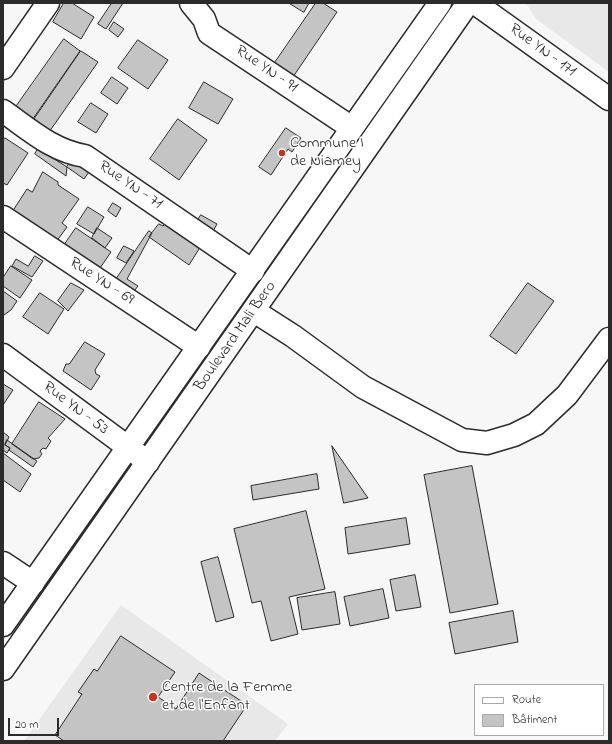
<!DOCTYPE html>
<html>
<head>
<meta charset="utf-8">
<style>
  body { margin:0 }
  #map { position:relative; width:612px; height:744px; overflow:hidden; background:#f7f7f7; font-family:"Indie Flower",sans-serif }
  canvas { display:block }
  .frame { position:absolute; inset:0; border:4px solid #2b2b2b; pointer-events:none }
  .legend { position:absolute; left:474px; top:684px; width:130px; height:52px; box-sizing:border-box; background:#fff; border:1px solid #aaa; margin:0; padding:5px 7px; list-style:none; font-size:12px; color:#2b2b2b }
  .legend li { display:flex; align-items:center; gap:8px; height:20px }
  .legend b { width:20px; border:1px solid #aaa }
  .scale { position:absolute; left:8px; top:718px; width:51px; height:18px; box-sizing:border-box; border:2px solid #2b2b2b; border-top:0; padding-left:5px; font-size:12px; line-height:14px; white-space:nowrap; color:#2b2b2b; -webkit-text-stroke:3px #fff; paint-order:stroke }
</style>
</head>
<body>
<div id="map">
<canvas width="612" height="744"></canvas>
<div class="frame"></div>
<ul class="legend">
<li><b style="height:5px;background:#fff"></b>Route</li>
<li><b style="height:11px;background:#c4c4c4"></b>Bâtiment</li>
</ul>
<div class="scale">20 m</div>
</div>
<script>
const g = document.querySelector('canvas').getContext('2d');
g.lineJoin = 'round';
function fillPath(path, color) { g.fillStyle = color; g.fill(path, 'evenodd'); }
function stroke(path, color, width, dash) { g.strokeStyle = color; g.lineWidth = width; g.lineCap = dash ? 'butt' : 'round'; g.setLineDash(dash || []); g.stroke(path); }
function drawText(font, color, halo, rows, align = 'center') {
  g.font = font + ' "Indie Flower",sans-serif'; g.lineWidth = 3; g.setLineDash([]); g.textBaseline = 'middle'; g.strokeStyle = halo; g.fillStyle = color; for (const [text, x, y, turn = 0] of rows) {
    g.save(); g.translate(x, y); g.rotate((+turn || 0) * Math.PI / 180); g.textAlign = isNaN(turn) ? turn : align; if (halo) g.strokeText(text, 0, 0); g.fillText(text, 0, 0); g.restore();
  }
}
fillPath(new Path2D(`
  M526 3H609V72L536 19Z
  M121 605 288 724 275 741H24Z`), '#e8e8e8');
const building = new Path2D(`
  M64 3H72L94 17 81 39 53 22Z
  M112 3H123L106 29 98 24Z
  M289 3H309L304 12Z
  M316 3H323L337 12 293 77 274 64Z
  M114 22 124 29 118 37 109 30Z
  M64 39 80 51 30 123 13 111Z
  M138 40 168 60 148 89 118 68Z
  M81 51 98 62 47 135 31 124Z
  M112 77 128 88 117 104 101 93Z
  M204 82 233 99 218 124 189 108Z
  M91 103 108 114 96 133 78 122Z
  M178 119 207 140 179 180 150 159Z
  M286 128 301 138 292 152 288 149 271 175 259 167Z
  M5 138 28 153 7 185 3 183V141Z
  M38 149 67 167 66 176 35 154Z
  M74 158 91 169 84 179 67 167Z
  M43 172 58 182V185L79 199 62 223 67 227 56 242 12 212 27 189 32 192Z
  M113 203 121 208 116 217 108 211Z
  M88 207 104 217 94 234 77 224Z
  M201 215 217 224 211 235 195 225Z
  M159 224 163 226 165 224 204 241 189 265 149 237Z
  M76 228 111 252 100 268 65 244Z
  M97 228 112 238 105 248 92 238Z
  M149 231 152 233 127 279 138 286 132 294 115 281Z
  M124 246 134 251 126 263 117 258Z
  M35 256 43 261 32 277 12 266 16 259 28 266Z
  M11 266 32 280 20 298 3 286V278Z
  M71 283 84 290 68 311 58 301Z
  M528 283 554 301 516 354 490 336Z
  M3 291 17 301 11 310 4 315Z
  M40 293 64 309 48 334 23 317Z
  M85 342 105 354 95 370 96 374 100 376 91 390 63 371 66 364H69Z
  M3 384 13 390 3 405Z
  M39 402 65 419 48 438 51 441 46 449 43 448 40 451 42 454 39 458 33 459 12 444Z
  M3 432 9 437 5 445 10 448 7 453 3 450Z
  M7 440 37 461 33 467 9 450 10 448 5 445Z
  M332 446 368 498 344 503Z
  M3 453 31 474 20 492 3 480Z
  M472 466 498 604 450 613 424 475Z
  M317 474 319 489 253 500 251 486Z
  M306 511 325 589 289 597 298 634 271 641 261 601 252 603 234 529Z
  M406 518 410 544 348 554 345 528Z
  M218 557 234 617 216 622 201 562Z
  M415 575 421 607 396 611 390 580Z
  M383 589 389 618 350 626 344 597Z
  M335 592 340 624 302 630 297 598Z
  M513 611 518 642 455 654 449 623Z
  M121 636 175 672 158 697 176 709 199 673 247 705 223 741H64L55 735 82 694 78 692 94 669 97 671Z`);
fillPath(building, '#c4c4c4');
stroke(building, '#2b2b2b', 1);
const minor = new Path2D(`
  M191 3 204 19 209 33 352 128
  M475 3 609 99
  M3 68 48 3
  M3 111C30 130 53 151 85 156L253 271
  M3 217 199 347
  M254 311 293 336 363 387 462 440 487 443 514 435 536 424 567 395 609 339
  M3 355 148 462
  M3 563 33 583`);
const major = new Path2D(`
  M3 625 440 3
  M3 669 468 3`);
stroke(minor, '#2b2b2b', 25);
stroke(major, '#2b2b2b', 25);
stroke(minor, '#fff', 22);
stroke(major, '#fff', 22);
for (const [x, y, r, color] of [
  [282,153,4,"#c8321e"],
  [153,697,5,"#c8321e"]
]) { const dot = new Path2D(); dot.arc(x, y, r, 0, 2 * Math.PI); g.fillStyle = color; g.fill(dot); stroke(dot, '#fff', 1.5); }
drawText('16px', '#2b2b2b', '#fff', [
  ["Rue YN - 171",542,51,36],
  ["Rue YN - 91",266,70,34],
  ["Rue YN - 71",130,186,34],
  ["Rue YN - 69",101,282,33],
  ["Boulevard Mali Bero",236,337,-55],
  ["Rue YN - 53",75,409,37]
]);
drawText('16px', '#2b2b2b', '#fff', [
  ["Commune I",290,144],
  ["de Niamey",290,162],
  ["Centre de la Femme",162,688],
  ["et de l'Enfant",162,706]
], 'left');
</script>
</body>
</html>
